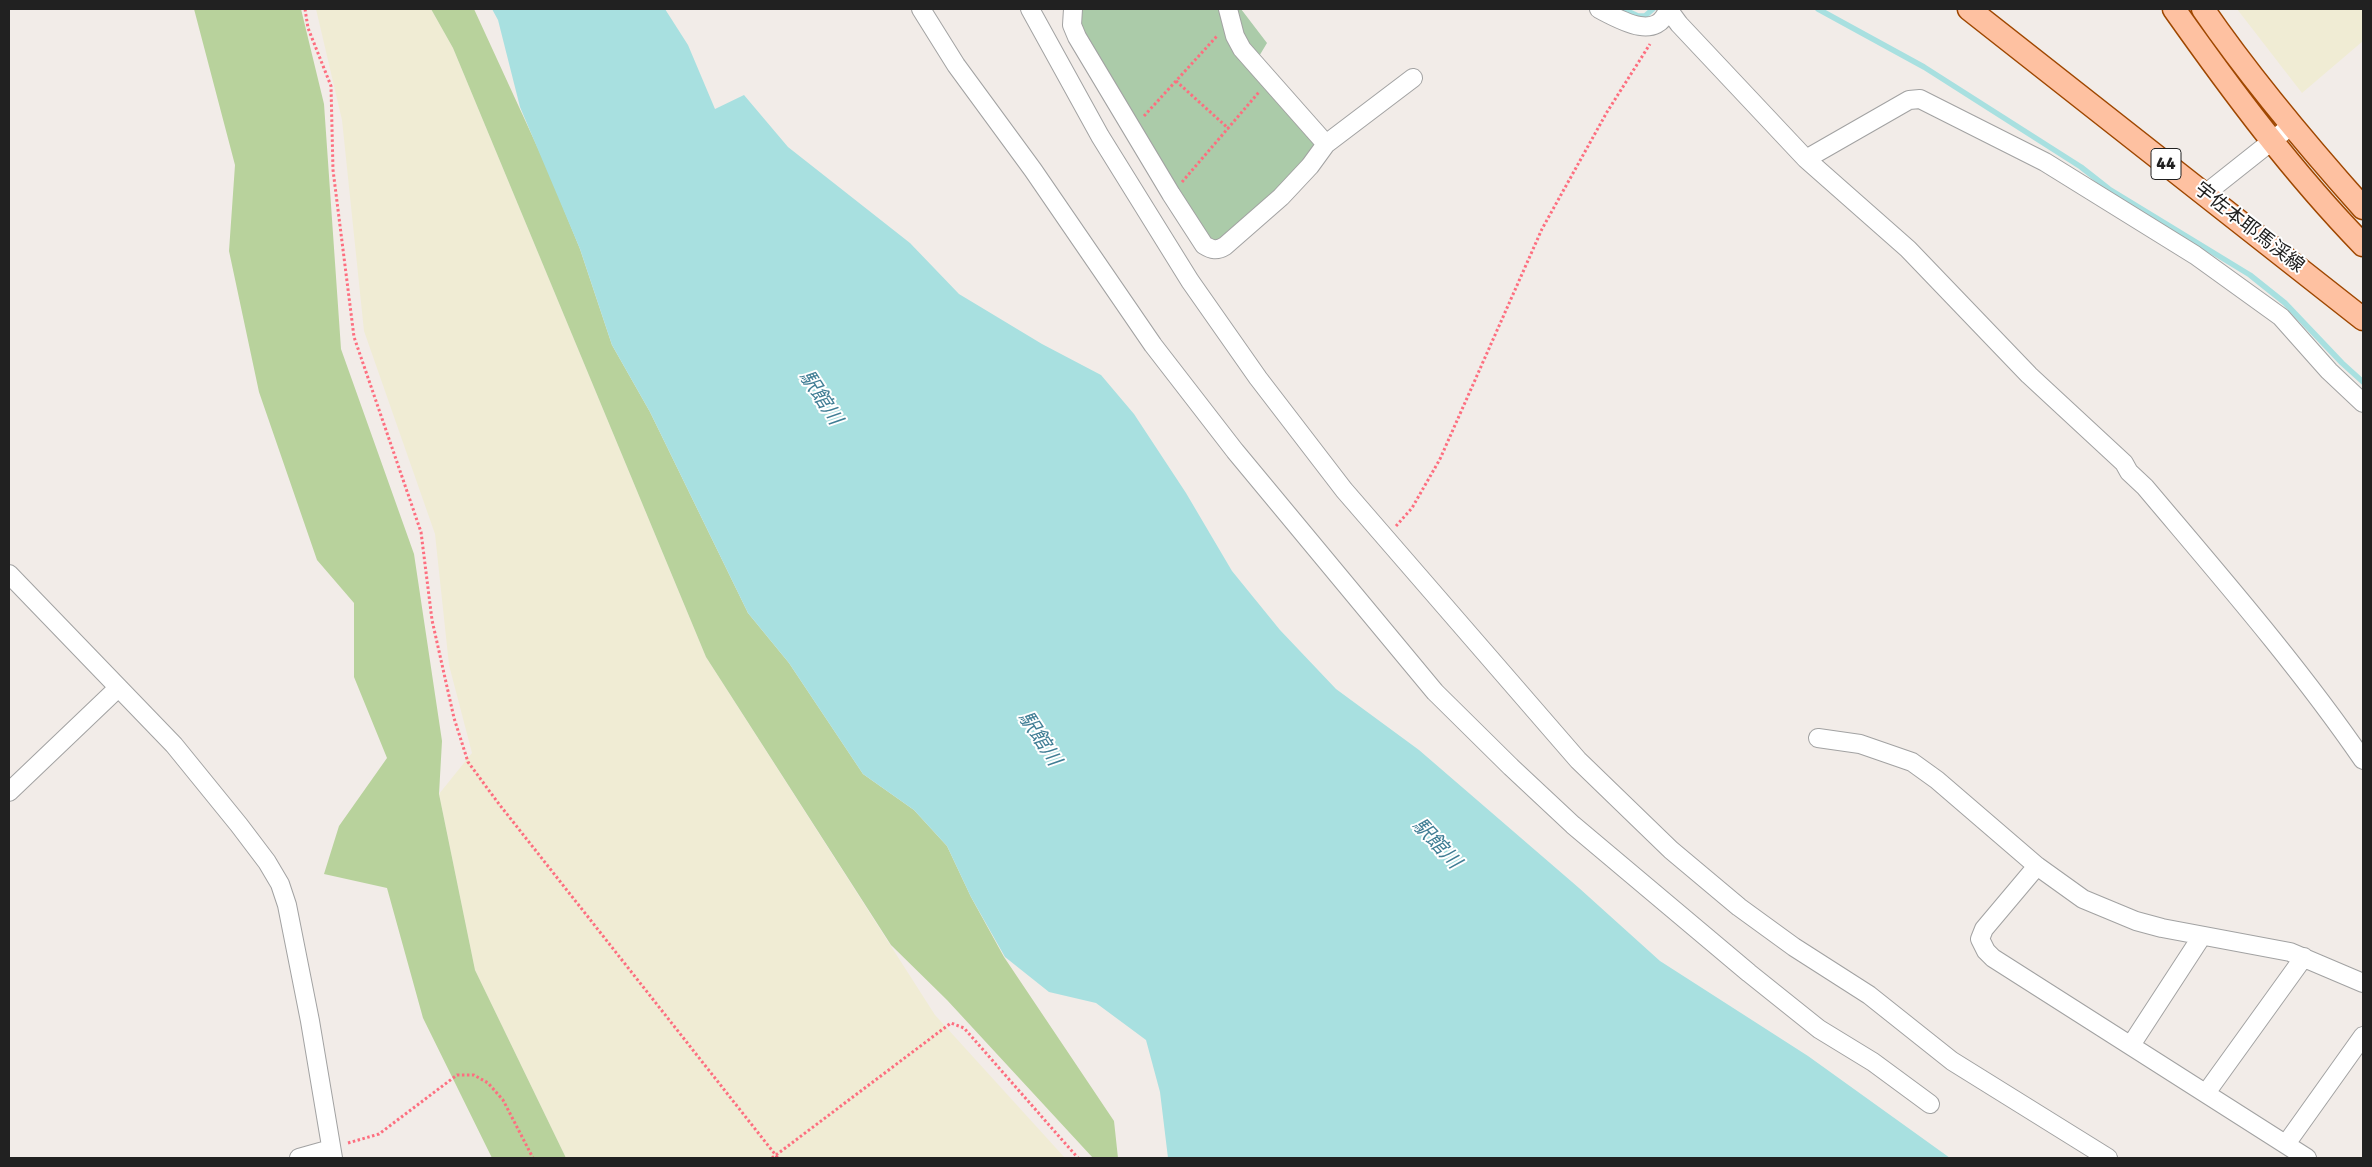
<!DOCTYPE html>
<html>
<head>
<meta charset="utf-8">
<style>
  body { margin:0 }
  #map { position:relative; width:2372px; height:1167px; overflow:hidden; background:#f2ece8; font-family:Signika,sans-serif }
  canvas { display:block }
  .frame { position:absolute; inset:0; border:10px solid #212121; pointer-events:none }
</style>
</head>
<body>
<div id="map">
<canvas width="2372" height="1167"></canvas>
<div class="frame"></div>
</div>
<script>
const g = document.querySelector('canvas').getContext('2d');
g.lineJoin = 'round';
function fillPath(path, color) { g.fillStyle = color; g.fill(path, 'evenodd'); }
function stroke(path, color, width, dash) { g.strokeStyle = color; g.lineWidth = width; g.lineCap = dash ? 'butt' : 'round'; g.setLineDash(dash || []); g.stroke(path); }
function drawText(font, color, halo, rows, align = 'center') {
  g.font = font + ' Signika,"Noto Sans JP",sans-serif'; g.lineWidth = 4; g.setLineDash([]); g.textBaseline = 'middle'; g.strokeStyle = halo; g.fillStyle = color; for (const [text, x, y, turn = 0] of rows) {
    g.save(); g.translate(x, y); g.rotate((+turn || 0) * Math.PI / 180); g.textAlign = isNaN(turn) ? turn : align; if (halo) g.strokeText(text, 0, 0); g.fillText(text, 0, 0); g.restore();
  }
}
fillPath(new Path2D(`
  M316 9H431L453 48 706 657 935 1015 1065 1158H566L475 970 439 794 472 753 449 665 435 534 364 331 342 120Z
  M2237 9H2363V41L2302 93Z`), '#f0ecd4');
fillPath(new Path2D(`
  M194 9H301L324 104 341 349 414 554 442 741 439 794 475 970 566 1158H492L423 1018 387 888 324 874 339 826 387 758 354 677V603L317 560 259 392 229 251 235 165Z
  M431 9H474L547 168 580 249 612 345 650 412 748 613 789 663 863 774 914 810 947 846 971 897 1004 957 1114 1121 1118 1158H1093L947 1000 891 945 706 657 453 48Z`), '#b8d29c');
fillPath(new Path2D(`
  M1078 9H1241L1267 43 1258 58 1316 140 1315 152 1225 240 1210 242 1080 33Z`), '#abcba9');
fillPath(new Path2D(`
  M492 9H665L688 45 715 109 744 95 788 147 910 243 959 294 1042 344 1101 375 1134 414 1186 493 1232 571 1280 630 1336 689 1419 750 1579 888 1660 961 1808 1056 1950 1158H1168L1160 1092 1146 1040 1096 1003 1049 992 1005 957 971 897 947 846 914 810 863 774 789 663 748 613 650 412 612 345 580 249 520 107 498 20Z`), '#a8e0e0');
stroke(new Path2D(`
  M1623 9 1638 16H1645L1653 9
  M1818 9 1924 67 2081 167 2109 189 2250 275 2285 303 2342 363 2363 382`), '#a8e0e0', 5.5);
const minor = new Path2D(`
  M921 9 956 65 1033 170 1153 345 1235 451 1435 692 1511 767 1573 825 1749 973 1819 1029 1873 1062 1930 1104
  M1030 9 1100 136 1190 281 1258 378 1344 490 1578 760 1671 850 1739 907 1794 947 1869 995 1952 1061 2108 1158
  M1073 9 1072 25 1077 37 1171 194 1204 245C1212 250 1217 251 1225 246L1281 197 1310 166 1326 144 1413 78
  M1228 9 1235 36 1242 49 1326 144
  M1599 9C1620 20 1657 42 1668 9
  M1668 9 1679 24 1806 159 1908 249 2029 375 2124 463 2129 472 2145 487C2220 576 2297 664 2363 760
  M1806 159 1909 100 1920 99 2045 162 2195 255 2281 317 2329 371 2363 403
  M2205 194 2292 125
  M9 574 174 745 239 825 267 862 280 884 287 905 310 1021 333 1158
  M1818 738 1860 744 1912 762 1937 780 2037 866 2083 899 2136 921 2162 928 2290 952 2363 983
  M9 792 118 688
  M2037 866 1984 929 1980 939 1986 951 1993 958 2307 1158
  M2131 1045 2202 936
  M2206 1093 2304 957
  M2286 1144 2363 1036
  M299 1158 331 1149`);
const major = new Path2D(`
  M1969 9 2363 319
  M2174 9C2232 91 2293 173 2363 245
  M2203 9C2251 79 2306 144 2363 208`);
stroke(minor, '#a2a2a2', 20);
stroke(major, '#9f4700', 25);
stroke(new Path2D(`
  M305 9 308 28 331 86 333 170 354 337 421 532 432 620 454 718 468 762 499 804 778 1158
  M1176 81 1229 129
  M1144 116 1217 36
  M1182 182 1259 92
  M1396 526 1412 508 1440 459 1542 229 1607 112 1650 44
  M348 1143 379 1134 457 1075H474L488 1083 503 1100 533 1158
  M772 1158 951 1023 964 1028 1078 1158`), '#fd6e7f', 3, [2.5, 2.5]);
stroke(minor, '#fff', 18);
stroke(major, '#fec1a1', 22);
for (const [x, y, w] of [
  [2166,164,30]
]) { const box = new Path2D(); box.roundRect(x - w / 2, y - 15.5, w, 31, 4); g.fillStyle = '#fff'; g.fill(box); stroke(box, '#212121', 1); }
drawText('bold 18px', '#212121', null, [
  ["44",2166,164]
]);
drawText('19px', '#212121', '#fff', [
  ["宇佐本耶馬渓線",2249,228,38]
]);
drawText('italic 20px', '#3f7d94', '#fff', [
  ["駅館川",820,398,57],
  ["駅館川",1039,739,57],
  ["駅館川",1436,844,47]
]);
</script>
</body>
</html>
